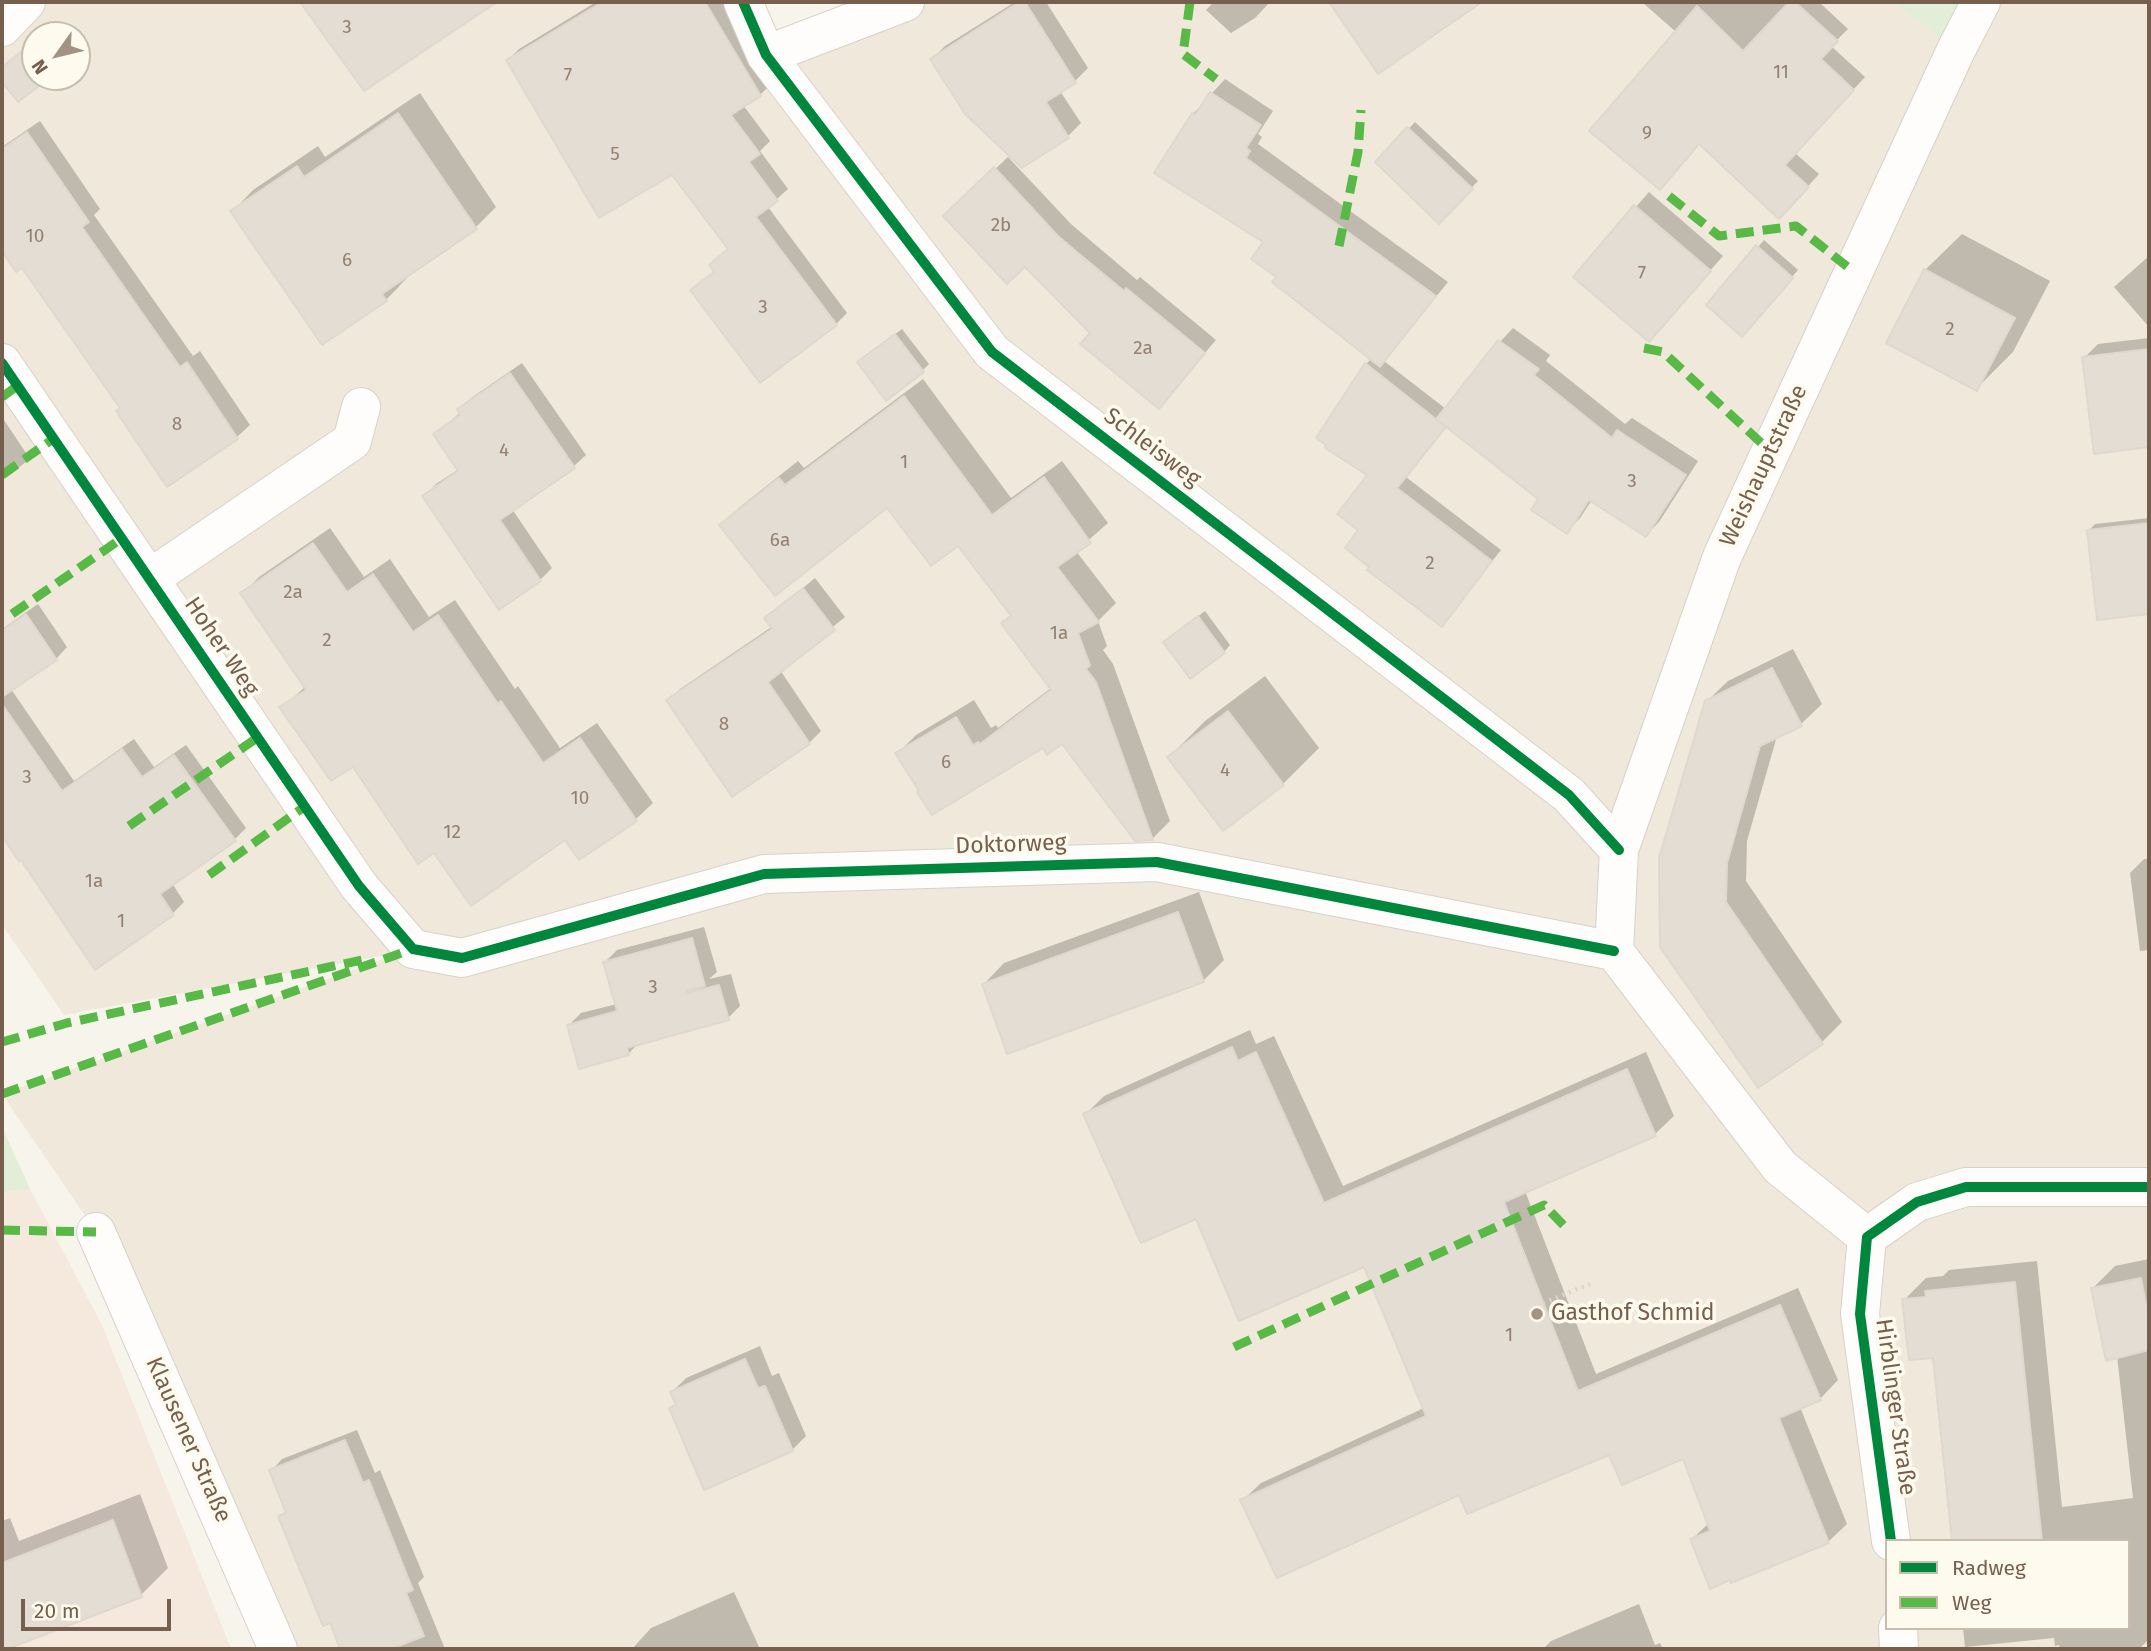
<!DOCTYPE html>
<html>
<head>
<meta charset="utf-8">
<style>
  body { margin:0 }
  #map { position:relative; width:2151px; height:1651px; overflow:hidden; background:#f7f4ec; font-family:"Fira Sans",sans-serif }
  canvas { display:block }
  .frame { position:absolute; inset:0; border:4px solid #765f4c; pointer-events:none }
  .legend { position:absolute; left:1885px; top:1539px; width:245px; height:91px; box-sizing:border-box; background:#fffaee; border:2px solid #c8bcad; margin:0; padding:9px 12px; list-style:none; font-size:21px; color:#765f4c }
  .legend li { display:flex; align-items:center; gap:14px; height:35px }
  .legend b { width:35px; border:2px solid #c8bcad }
  .north { position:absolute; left:21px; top:21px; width:70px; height:70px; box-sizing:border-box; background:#fffaee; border:2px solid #c8bcad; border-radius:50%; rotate:236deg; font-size:19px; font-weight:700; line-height:28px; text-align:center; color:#765f4c }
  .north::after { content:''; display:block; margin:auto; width:24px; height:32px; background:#a39384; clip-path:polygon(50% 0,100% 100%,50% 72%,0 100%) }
  .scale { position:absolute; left:21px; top:1599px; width:150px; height:32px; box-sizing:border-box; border:4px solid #765f4c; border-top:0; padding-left:9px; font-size:21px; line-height:24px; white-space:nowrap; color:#765f4c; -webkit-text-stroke:5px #fffaee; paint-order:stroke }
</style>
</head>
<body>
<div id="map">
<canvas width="2151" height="1651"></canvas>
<div class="frame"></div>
<ul class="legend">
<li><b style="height:9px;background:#00873e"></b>Radweg</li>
<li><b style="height:9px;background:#58b947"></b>Weg</li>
</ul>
<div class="north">N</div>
<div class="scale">20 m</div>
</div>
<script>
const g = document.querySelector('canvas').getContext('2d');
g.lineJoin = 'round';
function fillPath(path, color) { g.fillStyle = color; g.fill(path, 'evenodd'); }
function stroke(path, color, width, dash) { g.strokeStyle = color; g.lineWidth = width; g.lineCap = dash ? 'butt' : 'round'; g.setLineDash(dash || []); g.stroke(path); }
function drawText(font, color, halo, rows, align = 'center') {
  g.font = font + ' "Fira Sans",sans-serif'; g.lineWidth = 7; g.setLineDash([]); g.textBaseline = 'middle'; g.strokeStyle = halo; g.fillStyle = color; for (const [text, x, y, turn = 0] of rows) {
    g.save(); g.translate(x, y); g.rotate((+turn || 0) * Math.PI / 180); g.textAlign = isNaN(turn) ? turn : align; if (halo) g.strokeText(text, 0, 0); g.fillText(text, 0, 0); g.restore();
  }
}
fillPath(new Path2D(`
  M2 2H743L766 55 868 2H1892L1956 50 1981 2H2149V1649H278L96 1232 2 1094 407 951 64 1015 2 925ZM35 35H77V77H35ZM1887 1541H2128V1628H1887Z`), '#f0e8da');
fillPath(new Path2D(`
  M30 1189 102 1325 231 1649H2V1193Z`), '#f5e8dd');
fillPath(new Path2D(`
  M1892 2H1981L1956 50Z
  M2 1127 30 1189 2 1193Z`), '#e2eed7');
fillPath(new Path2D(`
  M302 2H460L467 11 364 89Z
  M596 2H723L771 84 760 95 743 105 770 141 760 151 788 189 768 207 847 313 836 324 692 290 715 270 711 265 729 248 672 172 508 60 519 49Z
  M1015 2H1046L1088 68 1075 81 1060 91 1081 123 1068 136 1022 165 932 59 945 46Z
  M1214 2H1270L1255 18 1231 33 1206 10Z
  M1331 2H1461L1465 7 1379 71Z
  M1642 2H1819L1848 29 1831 46 1865 77 1795 153 1819 174 1791 205 1676 32Z
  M1225 79 1273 111 1258 134 1262 137 1258 144 1448 282 1384 361 1446 409 1500 342 1513 328 1550 355 1546 361 1625 424 1632 418 1698 461 1659 522 1646 535 1592 500 1580 518 1567 531 1540 499 1447 425 1406 477 1501 550 1442 625 1371 567 1360 530 1369 475 1366 364 1372 358 1278 277 1266 242 1193 114Z
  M420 93 496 207 475 228 405 276 406 279 386 300 233 211 253 190 318 146 325 157Z
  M40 121 100 209 94 215 193 356 200 351 250 425 237 437 167 484 122 407 23 266 17 270 2 248V147Z
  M1415 122 1478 181 1439 221 1377 162Z
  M1008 157 1071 224 1091 241 1137 280 1140 277 1216 340 1159 407 1092 333 1025 265 946 216Z
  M1649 192 1723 256 1649 340 1575 277Z
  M1962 234 2050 281 2013 352 1976 389 1925 270Z
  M1764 240 1798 270 1749 328 1758 247Z
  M2149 256V327L2114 287Z
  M902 329 929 364 922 371 866 356Z
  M2149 338V446L2096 452 2084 358 2098 344Z
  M522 363 586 455 574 466 512 509 552 568 540 580 500 607 425 496 436 484 459 469 435 434 461 412 459 410 471 398Z
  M923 379 1011 498 1062 461 1108 523 1076 551 1116 603 1098 621 1107 646 1103 650 1113 664 1170 821 1152 839 1062 741 1043 746 921 791 898 753 916 735 974 700 991 728 996 725 998 728 1051 688 1003 623 1012 614 959 543 888 505 722 525 740 507 798 461 804 468Z
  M2 417 30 459 2 480Z
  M2149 518V613L2099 618 2088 531 2095 524Z
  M330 528 364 577 390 559 429 617 455 600 515 689 518 686 560 748 597 723 653 803 636 819 580 858 566 838 435 850 353 764 282 708 306 686 242 594 259 577Z
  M815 578 845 617 780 670 821 731 809 743 669 701 680 689 773 626 767 618Z
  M38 604 67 647 56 659 11 689 74 781 134 739 154 767 186 745 246 828 235 839 172 883 184 902 173 913 95 967 22 858 19 859 2 833V629Z
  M1205 611 1230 645 1224 652 1165 642Z
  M1793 649 1822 704 1801 724 1777 736 1747 841 1746 881 1842 1022 1821 1043 1662 946 1706 702 1728 681Z
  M1265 676 1319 748 1283 784 1169 757 1205 721Z
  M2144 859H2149V950L2140 951 2130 873Z
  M1199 892 1224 960 1203 981 984 984 1004 963Z
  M704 927 717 972 709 979 731 974 740 1006 728 1018 639 1043 628 1054 569 1025 581 1013 617 1004 605 962 617 950Z
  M1250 1030 1256 1044 1274 1036 1343 1186 1646 1052 1674 1116 1655 1134 1525 1191 1596 1374 1798 1288 1838 1380 1820 1399 1800 1407 1847 1524 1828 1542 1692 1539 1709 1523 1684 1457 1610 1452 1460 1493 1242 1501 1261 1483 1424 1408 1365 1264 1196 1216 1086 1114 1104 1096Z
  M2149 1259V1639L2139 1649H2060L2059 1645 2055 1646 2054 1638 1965 1647 1963 1628H2128V1541H1954L1935 1356 1904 1300 1926 1278 1943 1276 1949 1270 2037 1261 2062 1507 2133 1498 2117 1356 2093 1288 2115 1266Z
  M760 1346 772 1376 779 1373 806 1436 792 1450 671 1409 677 1402 672 1392 686 1378Z
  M357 1430 375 1473 380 1470 424 1577 418 1583 445 1649H342L331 1621 280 1517 287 1510 271 1471 282 1459Z
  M140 1494 168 1568 141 1595 2 1649V1521L10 1518 19 1541Z
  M734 1592 760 1649H632L651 1628Z
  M1639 1604 1655 1645 1660 1643 1663 1649H1543L1551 1641Z`), '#0003');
const building = new Path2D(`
  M300 2H497L364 91Z
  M602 2H705L761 96 731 115 760 154 749 162 778 201 756 217 837 325 760 383 690 290 714 272 709 265 728 249 672 175 599 218 506 60Z
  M1019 2H1025L1076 83 1046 102 1069 138 1022 168 965 114 930 59Z
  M1329 2H1482L1378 74Z
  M1789 2H1795L1838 41 1821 59 1854 90 1785 165 1809 187 1779 219 1699 144 1660 190 1589 131 1697 6 1743 51Z
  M35 41V77H51L18 102 2 82V67Z
  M1210 92 1261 125 1246 148 1250 151 1246 158 1436 296 1380 367 1272 282 1276 277 1251 259 1263 242 1154 173 1192 113 1195 115Z
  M398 113 477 229 382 294 387 301 322 345 230 211 297 166 304 177Z
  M1407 127 1473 189 1439 224 1375 162Z
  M27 132 89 222 82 227 180 367 187 362 238 439 167 487 116 411 120 408 22 268 16 272 2 251V149Z
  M994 167 1058 236 1078 253 1124 291 1126 288 1205 353 1159 409 1080 344 1090 333 1025 267 1007 284 943 216Z
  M1634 205 1711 271 1649 342 1573 277Z
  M1756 245 1793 278 1742 337 1706 305Z
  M1924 269 2015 318 1977 391 1886 343Z
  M895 334 924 372 886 401 857 362Z
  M1498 340 1539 369 1534 375 1612 438 1617 430 1686 475 1646 537 1589 500 1567 534 1531 510 1538 499 1436 419Z
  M2149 349V447L2094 454 2082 357Z
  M1365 363 1446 427 1397 488 1492 561 1442 627 1367 570 1369 567 1345 548 1358 530 1337 514 1367 475 1325 448 1326 445 1316 438Z
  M510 373 575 468 500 520 541 581 499 610 422 496 458 471 433 434 460 415 457 409Z
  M904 396 992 515 1044 477 1091 543 1057 567 1099 622 1078 633 1090 665 1086 669 1096 682 1153 840 1135 841 1062 744 1047 755 1043 748 932 815 917 792 919 791 895 753 956 717 973 745 978 742 980 744 1051 690 1001 623 1011 616 958 546 931 566 887 508 775 596 719 525 779 478 785 485Z
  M2149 523V614L2097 620 2087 530Z
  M313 543 347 592 373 574 413 632 438 615 498 704 501 701 543 763 580 738 637 821 579 860 565 840 471 906 434 853 418 864 353 767 331 781 279 707 306 690 240 593Z
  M803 588 835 630 768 682 810 744 732 797 666 700 772 629 764 618Z
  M26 614 57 660 2 697V630Z
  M1198 616 1225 653 1190 679 1163 642Z
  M1772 668 1802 726 1760 746 1727 863 1726 902 1823 1044 1758 1088 1660 947 1659 858 1705 701Z
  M2 704 62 791 122 749 142 777 174 755 236 841 160 894 174 915 95 970 21 860 19 861 2 836Z
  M1228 711 1284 785 1223 831 1167 757Z
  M1178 912 1204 982 1007 1054 982 984Z
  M692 938 705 986 687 991V993L719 985 729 1020 627 1048 629 1055 579 1069 567 1025 617 1011 603 962Z
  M1232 1047 1238 1061 1256 1052 1324 1203 1627 1069 1656 1136 1504 1202 1578 1391 1780 1305 1821 1400 1779 1418 1829 1543 1731 1583 1730 1580 1710 1589 1690 1539 1710 1531 1683 1459 1622 1485 1609 1455 1467 1514 1459 1495 1277 1578 1240 1500 1426 1416 1364 1267 1239 1321 1196 1219 1141 1243 1083 1114Z
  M2141 1278 2149 1320V1350L2106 1361 2091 1288Z
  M2015 1282 2042 1541H1952L1933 1358 1909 1360 1902 1299 1926 1297 1925 1291Z
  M745 1359 758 1388 765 1386 793 1451 704 1490 669 1408 676 1405 670 1392Z
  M345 1440 363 1483 369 1480 413 1590 406 1593 424 1636 391 1649H340L330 1623 323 1626 278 1516 286 1513 269 1470Z
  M113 1520 142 1597 7 1649H2V1563Z`);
fillPath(building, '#e4ddd3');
stroke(building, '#e0d8ce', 2);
const minor = new Path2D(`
  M743 2 766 55 992 352 1569 795 1619 850
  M2 27 26 2
  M766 55 905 2
  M2 363 359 886 413 949 462 958 764 874 1157 862 1614 951
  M149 579 352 441 361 407
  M1614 951 1619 850 1722 557 1956 50 1981 2
  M1614 951 1780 1167 1867 1237
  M96 1232 278 1649`);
const tertiary = new Path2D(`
  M1891 1541 1860 1314 1867 1237 1917 1202 1966 1187H2149
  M1898 1628 1899 1649`);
stroke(minor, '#d7d1ca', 40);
stroke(tertiary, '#d7d1ca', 40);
stroke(new Path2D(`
  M1543 1303 1590 1284`), '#dad4cf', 4.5, [2, 5]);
stroke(minor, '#fefdfc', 38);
stroke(tertiary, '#fefdfc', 38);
stroke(new Path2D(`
  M1190 2 1183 54 1216 79
  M1669 196 1719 236 1796 226 1854 272
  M1339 246 1358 152 1361 110
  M1644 348 1663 352 1771 452
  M2 397 17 386
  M2 475 53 439
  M12 614 121 539
  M129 826 257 738
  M209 875 304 807
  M2 1042 67 1023 362 960
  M2 1094 413 949
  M2 1230 96 1232
  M1234 1347 1544 1205 1568 1230`), '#58b947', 9, [18, 9]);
stroke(new Path2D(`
  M743 2 766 55 992 352 1569 795 1619 850
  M2 363 359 886 413 949 462 958 764 874 1157 862 1614 951
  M1891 1541 1860 1314 1867 1237 1917 1202 1966 1187H2149`), '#00873e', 10);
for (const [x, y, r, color] of [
  [1537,1314,7,"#a39384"]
]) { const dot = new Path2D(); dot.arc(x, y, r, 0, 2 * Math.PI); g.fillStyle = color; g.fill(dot); stroke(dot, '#fffaee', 2.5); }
drawText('19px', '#938070', null, [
  ["3",347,28],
  ["11",1781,73],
  ["7",568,76],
  ["9",1647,134],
  ["5",615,155],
  ["2b",1001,226],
  ["10",35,237],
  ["6",347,261],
  ["7",1642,274],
  ["3",763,308],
  ["2",1950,330],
  ["2a",1143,349],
  ["8",177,425],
  ["4",504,451],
  ["1",904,463],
  ["3",1632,482],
  ["6a",780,541],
  ["2",1430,564],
  ["2a",293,593],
  ["1a",1059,634],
  ["2",327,641],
  ["8",724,725],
  ["6",946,763],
  ["4",1225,771],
  ["3",27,778],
  ["10",580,799],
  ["12",452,833],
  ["1a",94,882],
  ["1",121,922],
  ["3",653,988],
  ["1",1509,1336]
]);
drawText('23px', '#765f4c', '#fffaee', [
  ["Schleisweg",1152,448,37],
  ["Weishauptstraße",1764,466,-65],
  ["Hoher Weg",221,647,56],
  ["Doktorweg",1011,845,-2],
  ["Hirblinger Straße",1895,1407,82],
  ["Klausener Straße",188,1440,66]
]);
drawText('23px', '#765f4c', '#fffaee', [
  ["Gasthof Schmid",1551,1314]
], 'left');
</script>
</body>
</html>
